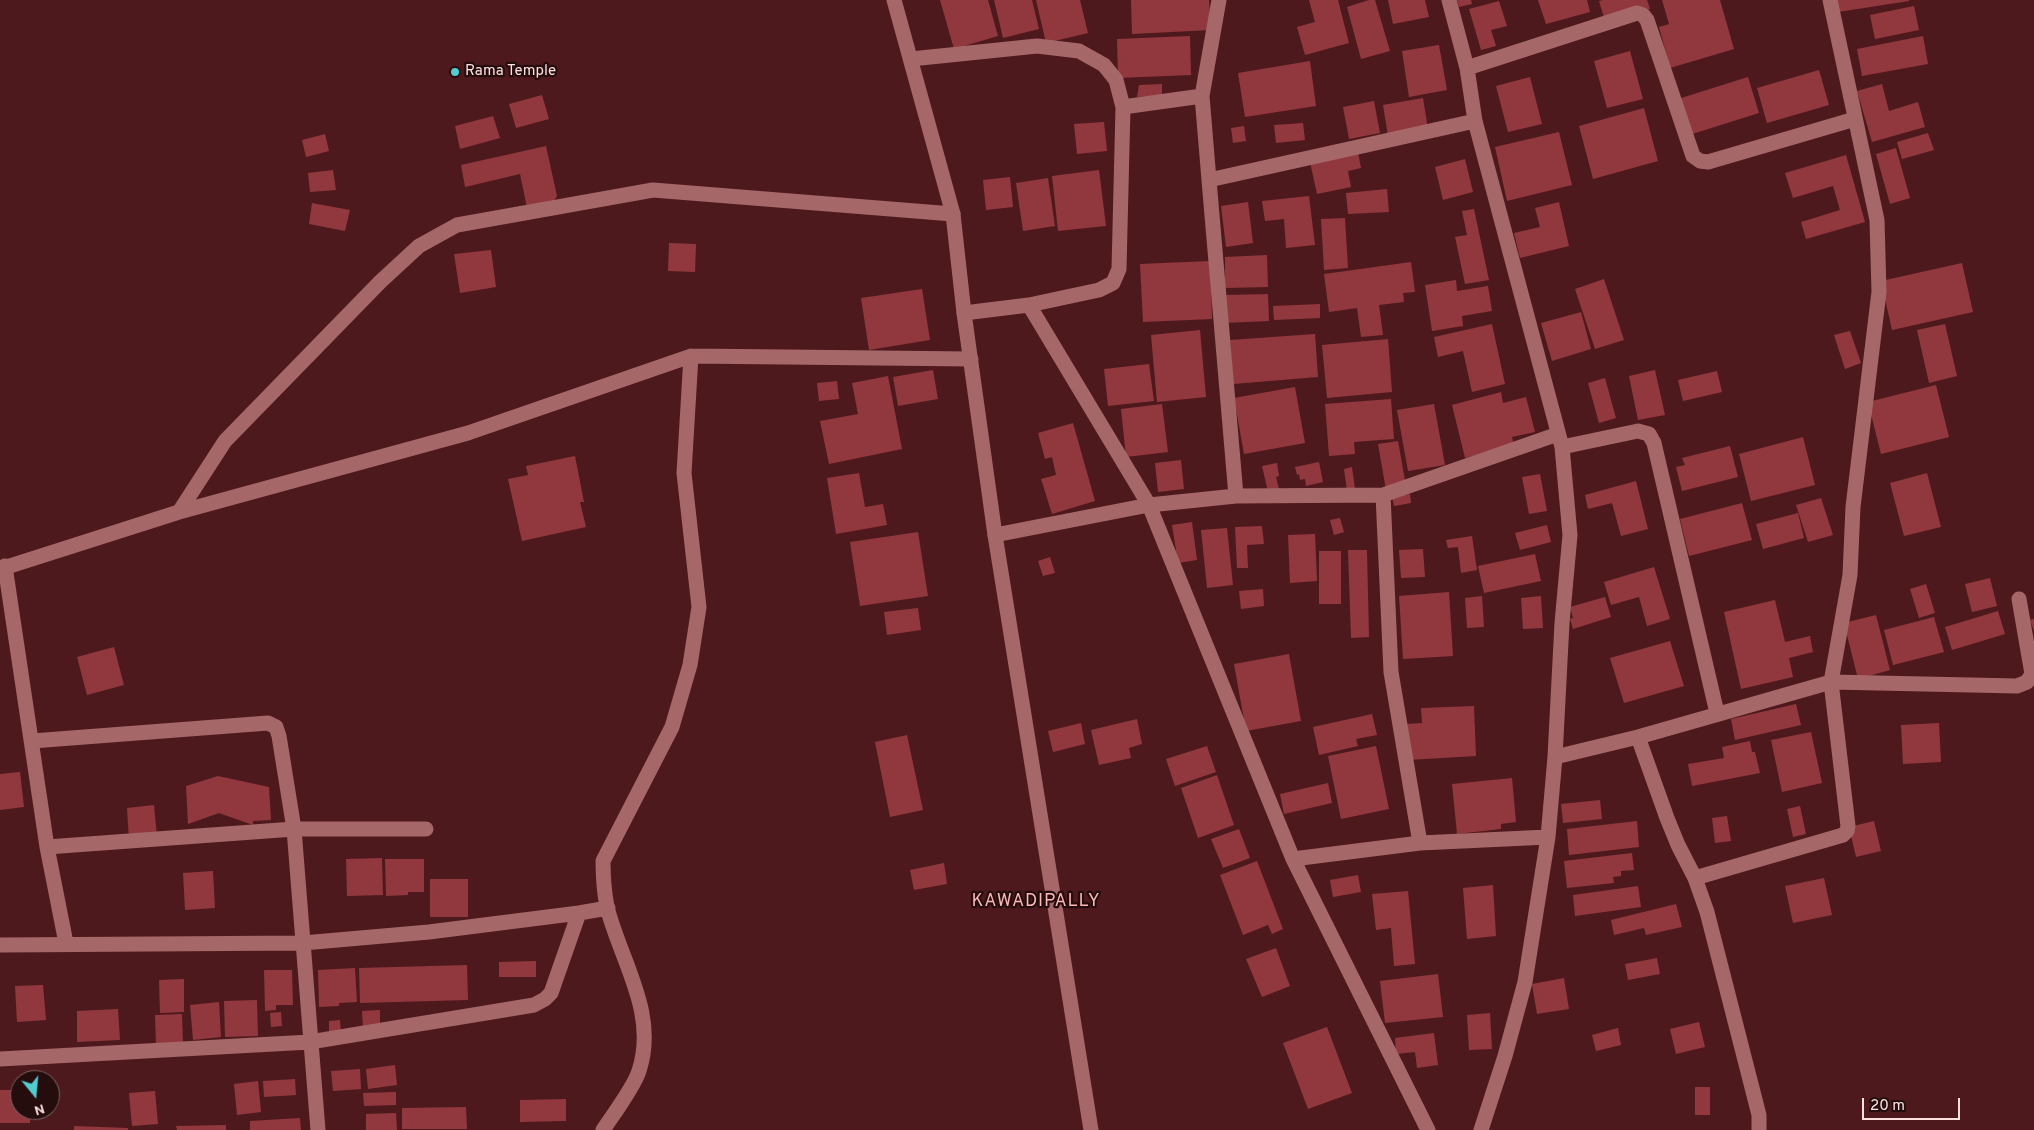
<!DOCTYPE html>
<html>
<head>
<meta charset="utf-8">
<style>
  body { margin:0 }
  #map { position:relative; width:2034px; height:1130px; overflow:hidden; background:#4e191d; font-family:Overpass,sans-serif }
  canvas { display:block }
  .north { position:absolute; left:10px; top:1070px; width:50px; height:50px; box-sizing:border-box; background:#250d0e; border:1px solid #7b6162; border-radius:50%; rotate:163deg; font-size:14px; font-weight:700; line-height:20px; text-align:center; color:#fde0e0 }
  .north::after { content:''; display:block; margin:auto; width:18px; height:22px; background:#51ccd1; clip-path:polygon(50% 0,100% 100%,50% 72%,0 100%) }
  .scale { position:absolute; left:1862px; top:1098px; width:98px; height:22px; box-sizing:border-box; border:2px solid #fde0e0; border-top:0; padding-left:6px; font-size:15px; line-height:18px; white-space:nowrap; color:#fde0e0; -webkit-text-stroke:4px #250d0e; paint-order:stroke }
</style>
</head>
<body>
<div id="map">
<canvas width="2034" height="1130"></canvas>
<div class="north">N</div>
<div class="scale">20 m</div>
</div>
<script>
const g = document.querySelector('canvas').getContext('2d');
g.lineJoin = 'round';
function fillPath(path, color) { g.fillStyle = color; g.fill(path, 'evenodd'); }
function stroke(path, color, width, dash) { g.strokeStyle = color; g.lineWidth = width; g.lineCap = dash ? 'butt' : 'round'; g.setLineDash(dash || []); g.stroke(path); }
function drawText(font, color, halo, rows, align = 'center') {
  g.font = font + ' Overpass,sans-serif'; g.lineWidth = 4.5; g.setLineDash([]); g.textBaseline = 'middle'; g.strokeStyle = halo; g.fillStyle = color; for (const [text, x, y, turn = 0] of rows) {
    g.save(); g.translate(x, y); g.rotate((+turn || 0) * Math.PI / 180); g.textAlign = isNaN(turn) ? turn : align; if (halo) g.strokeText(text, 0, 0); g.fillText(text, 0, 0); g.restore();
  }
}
fillPath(new Path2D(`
  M940 0H988L998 36 954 49Z
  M994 0H1032L1039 29 1003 38Z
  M1036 0H1080L1088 33 1046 43Z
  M1131 0H1209L1211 30 1132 34Z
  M1309 0H1338L1349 43 1305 55 1297 27 1315 22Z
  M1369 0H1375L1390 51 1361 59 1347 7Z
  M1388 0H1425L1429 17 1393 24Z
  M1457 0H1471L1472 4 1459 7Z
  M1538 0H1587L1590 12 1546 24Z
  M1603 0H1647L1650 9 1605 21 1599 1Z
  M1662 0H1720L1734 49 1670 68 1659 27 1669 24Z
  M1836 0H1909V1L1838 12Z
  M1499 1 1507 26 1491 30 1496 46 1481 50 1469 9Z
  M1914 6 1919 30 1875 39 1870 15Z
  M1190 36 1191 75 1118 78 1117 39Z
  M1923 36 1928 64 1862 76 1857 49Z
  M1439 45 1447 90 1409 97 1402 51Z
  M1630 51 1643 99 1607 108 1594 61Z
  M1310 61 1316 106 1245 117 1238 73Z
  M1819 70 1829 105 1767 123 1757 88Z
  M1530 77 1542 124 1508 132 1496 86Z
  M1748 77 1759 113 1689 135 1678 99Z
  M1162 84V96L1137 97 1139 85Z
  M1882 84 1889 111 1918 102 1925 127 1872 142 1857 91Z
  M542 95 549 119 516 128 509 104Z
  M1423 98 1428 129 1388 136 1383 105Z
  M1374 101 1380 133 1349 139 1343 107Z
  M1644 108 1658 161 1593 179 1579 126Z
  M493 116 500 138 460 149 455 126Z
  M1104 122 1107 151 1077 154 1074 124Z
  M1303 123 1305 140 1276 143 1274 125Z
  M1244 126 1246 141 1233 143 1231 128Z
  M1559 132 1572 185 1507 201 1495 147Z
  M1928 133 1934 150 1902 159 1897 142Z
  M325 134 329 151 306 157 302 140Z
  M546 146 557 196 553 202 527 208 520 174 465 187 461 165Z
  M1896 148 1910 198 1890 204 1876 154Z
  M1358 152 1361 168 1348 171 1351 187 1317 194 1310 162Z
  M1846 155 1865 222 1806 239 1801 222 1840 210 1833 186 1793 198 1785 173Z
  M1465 159 1473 192 1443 200 1435 167Z
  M333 170 336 190 310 192 308 173Z
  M1099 170 1106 226 1058 231 1052 176Z
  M1010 177 1013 207 986 210 983 180Z
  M1048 178 1055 226 1023 231 1016 183Z
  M1387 189 1389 212 1348 214 1346 193Z
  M1309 196 1315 245 1286 248 1284 219 1265 221 1262 201Z
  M1248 202 1253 243 1226 247 1221 206Z
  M1559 202 1569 246 1520 258 1514 233 1540 227 1535 208Z
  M312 203 350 210 345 231 309 224Z
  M1474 209 1489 280 1465 284 1455 237 1467 235 1462 211Z
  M1345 218 1348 268 1324 270 1321 219Z
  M669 243 696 244 695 272 668 271Z
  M491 250 496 287 460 293 454 254Z
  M1267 255 1268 287 1225 288V257Z
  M1210 261 1212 319 1143 322 1140 264Z
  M1411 262 1415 292 1403 293 1404 302 1379 305 1383 335 1361 337 1357 308 1329 312 1324 274Z
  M1962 263 1973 312 1892 330 1881 281Z
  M1604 279 1624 340 1595 349 1575 289Z
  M1456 280 1457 291 1488 286 1492 311 1462 316 1463 326 1432 331 1425 285Z
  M922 289 930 340 869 350 861 298Z
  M1268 294 1269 321 1224 323 1223 295Z
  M1320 304V318L1274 320 1273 306Z
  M1581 312 1591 349 1552 361 1541 323Z
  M1492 324 1505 384 1472 392 1463 351 1438 357 1434 337Z
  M1945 324 1957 376 1929 383 1917 330Z
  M1200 330 1206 397 1157 402 1151 335Z
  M1850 331 1861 363 1845 369 1834 335Z
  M1315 334 1318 377 1233 384 1230 340Z
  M1388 339 1392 392 1327 398 1322 345Z
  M1149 364 1154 401 1108 406 1104 369Z
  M933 370 938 399 898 406 893 377Z
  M1655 370 1665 415 1638 420 1629 376Z
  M1717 371 1722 392 1683 401 1678 380Z
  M888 376 902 449 829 464 820 421 858 414 852 383Z
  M1605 378 1616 418 1599 423 1588 383Z
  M837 381 839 399 819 401 817 383Z
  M1936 385 1949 437 1881 454 1868 402Z
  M1295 387 1305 443 1244 454 1234 398Z
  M1501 392 1503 403 1526 397 1535 432 1512 437 1514 446 1465 458 1452 405Z
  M1391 399 1394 439 1354 442 1355 454 1329 456 1325 404Z
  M1162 404 1168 452 1126 457 1121 409Z
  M1434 404 1445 465 1408 471 1397 410Z
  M1073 423 1095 501 1052 514 1041 479 1056 475 1052 457 1045 459 1038 433Z
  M1803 437 1815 485 1751 501 1739 454Z
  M1398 441 1406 486 1386 490 1378 444Z
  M1730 446 1738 477 1682 491 1676 467 1685 465 1682 458Z
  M575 456 584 502H580L586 527 522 541 508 479 528 475 526 466Z
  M1181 460 1184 489 1158 492 1155 463Z
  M1319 462 1323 482 1306 486 1305 479 1300 480 1299 474 1297 475 1295 467Z
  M1277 463 1279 476 1276 477 1279 489 1268 492 1262 466Z
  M1352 467 1355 489 1347 490 1344 469Z
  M859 473 865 507 883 504 887 525 836 534 827 478Z
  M1927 473 1941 527 1904 536 1890 483Z
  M1540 474 1547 511 1529 514 1522 477Z
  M1636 481 1648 529 1621 536 1612 503 1588 509 1585 495Z
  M1410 494 1411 503 1394 506 1392 497Z
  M1821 498 1833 535 1808 542 1796 505Z
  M1742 503 1752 540 1689 556 1680 519Z
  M1798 513 1804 538 1763 549 1756 524Z
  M1340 518 1344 532 1334 535 1330 520Z
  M1192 522 1197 560 1178 563 1172 525Z
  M1547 525 1551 542 1520 550 1515 533Z
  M1262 526 1264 544 1247 545 1248 568H1237L1235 527Z
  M1227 528 1233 585 1207 588 1201 530Z
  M918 532 928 596 860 606 850 542Z
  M1315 534 1317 581 1290 583 1288 535Z
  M1472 536 1477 570 1461 573 1458 547 1448 548 1446 540Z
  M1423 549 1425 577 1401 578 1399 550Z
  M1348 550H1367L1369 637 1351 638Z
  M1319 551H1341V604H1319Z
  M1535 554 1541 581 1484 593 1478 566Z
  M1050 557 1055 573 1043 576 1038 561Z
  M1654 567 1670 619 1647 626 1639 597 1611 605 1604 582Z
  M1990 578 1997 606 1972 612 1965 584Z
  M1926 584 1935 613 1919 618 1910 589Z
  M1263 589 1264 606 1241 609 1239 591Z
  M1449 592 1453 656 1403 659 1399 596Z
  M1482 596 1484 627 1467 628 1465 598Z
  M1541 596 1543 628 1523 629 1521 598Z
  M1605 597 1611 617 1573 629 1570 619 1573 618 1570 607Z
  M1775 600 1785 642 1810 636 1813 652 1789 658 1793 677 1741 689 1724 612Z
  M918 608 921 630 887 635 884 612Z
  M1998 611 2005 634 1952 650 1945 627Z
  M1876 615 1890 670 1858 679 1844 623Z
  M1934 617 1944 652 1893 665 1884 630Z
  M2034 619V631L2030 620Z
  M1670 641 1684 686 1624 703 1610 658Z
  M114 647 124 685 87 695 77 657Z
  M1289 654 1301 721 1246 731 1234 664Z
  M1796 704 1801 725 1735 740 1731 719Z
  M1474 706 1476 756 1408 760 1407 724 1422 723 1421 708Z
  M1372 714 1377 735 1356 739 1358 746 1319 755 1313 727Z
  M1137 719 1142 744 1129 748 1131 758 1099 765 1091 730Z
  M1081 723 1085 744 1053 752 1048 731Z
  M1939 723 1941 762 1903 764 1901 725Z
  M1811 732 1822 783 1782 792 1771 740Z
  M907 735 923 810 890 817 875 742Z
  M1750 741 1752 752H1755L1760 773 1692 786 1688 764 1724 758 1722 747Z
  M1207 746 1216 772 1175 786 1166 759Z
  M1376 746 1389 809 1341 819 1328 756Z
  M20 772 24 807 0 810V774Z
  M1217 775 1234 825 1198 838 1181 788Z
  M218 776 269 787 271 820 253 821V825L219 813 188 824 186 786Z
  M1512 778 1516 822 1501 824V829L1457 834 1452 784Z
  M1328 783 1332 803 1284 814 1280 794Z
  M1600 800 1602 819 1563 823 1561 804Z
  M154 805 157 837 129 840 127 808Z
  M1800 806 1806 834 1793 837 1787 809Z
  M1727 816 1731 841 1715 843 1712 818Z
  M1637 821 1639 847 1569 855 1567 829Z
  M1874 821 1881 851 1856 857 1849 827Z
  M1239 829 1250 858 1223 868 1211 839Z
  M1632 853 1634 870 1621 871V876L1613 877 1614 883 1567 888 1564 861Z
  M382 858 383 895 347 896 346 859Z
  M385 859H424V892H408V895L386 896Z
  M1257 861 1283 929 1272 934 1268 925 1243 935 1220 875Z
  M944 863 947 884 914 890 910 870Z
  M213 871 215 908 185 910 183 873Z
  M1358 875 1361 892 1333 897 1330 880Z
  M1824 878 1832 915 1793 923 1785 886Z
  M430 879H468V917H430Z
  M1493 885 1496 936 1467 939 1463 888Z
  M1638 886 1641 907 1575 916 1573 895Z
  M1408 891 1415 964 1394 966 1391 928 1376 930 1372 894Z
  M1676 904 1682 927 1646 935 1644 928 1614 935 1611 920Z
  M1276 948 1290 986 1262 997 1246 959Z
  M1657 958 1660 974 1628 980 1625 964Z
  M536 961V977H499V962Z
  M467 965 468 1000 360 1003 359 968Z
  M355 968 357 1002 339 1003V1006L319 1007 318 970Z
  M264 970H292L293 1005H276V1010L265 1011Z
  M1438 974 1443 1017 1385 1023 1380 981Z
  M1564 978 1569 1009 1537 1014 1532 984Z
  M184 979V1012L160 1013 159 980Z
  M43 985 46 1020 17 1022 15 986Z
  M257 1000 258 1036 225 1037 224 1001Z
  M219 1002 221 1037 193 1040 190 1005Z
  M118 1009 120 1040 77 1042V1011Z
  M380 1010V1027L363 1030 362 1011Z
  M281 1012 282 1026 271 1027 270 1013Z
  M1490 1013 1492 1049 1469 1050 1467 1015Z
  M182 1014 183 1045 156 1046 155 1015Z
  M340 1020 341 1033H329V1021Z
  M1699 1022 1705 1047 1676 1054 1670 1029Z
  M1327 1027 1352 1093 1308 1109 1283 1043Z
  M1618 1028 1621 1045 1596 1051 1592 1035Z
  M1434 1033 1438 1065 1417 1068 1415 1052 1396 1054 1395 1038Z
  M395 1065 397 1085 368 1089 366 1069Z
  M360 1069 361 1089 333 1091 331 1071Z
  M295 1079 296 1095 264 1097 263 1081Z
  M258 1081 261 1112 237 1115 234 1084Z
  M1695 1087H1710V1115H1695Z
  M0 1090H20V1110H30V1123H0Z
  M155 1091 158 1124 132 1126 129 1093Z
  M396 1092V1105L364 1106 363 1093Z
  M566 1099V1121L520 1122V1100Z
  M466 1107 467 1129H402V1108Z
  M396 1113 397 1130H366V1114Z
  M300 1118 301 1130H250V1121Z
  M226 1125V1130H177L176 1126Z
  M74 1126 128 1128V1130H74Z`), '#91383e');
stroke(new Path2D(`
  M1219 0 1202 96 1209 180 1475 121
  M1449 0 1467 68 1475 121 1562 447 1570 535 1562 623 1555 757 1548 837 1525 982 1505 1056 1481 1130
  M911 59 1037 46 1079 51 1104 65 1116 80 1123 107 1202 96
  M1467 68 1637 13 1643 15 1647 20 1693 156 1700 161 1708 162 1855 119
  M1209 180 1236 496
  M1029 305 1149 505 1293 859 1428 1130
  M964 313 1029 305 1099 290 1113 283 1119 269 1123 107
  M1562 447 1638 431 1649 434 1654 443 1717 713
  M1383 495 1391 672 1420 843
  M179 512 225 441 380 282 419 246 457 225 653 190 953 214
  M995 535 1149 505 1236 496 1383 495 1558 434
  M5 566 47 847 66 943
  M0 569 179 512 468 433 691 356 971 359
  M1638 737 1667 818 1678 845 1695 878 1707 912 1759 1115V1130
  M32 741 268 723 276 727 279 736 294 829 318 1130
  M1555 757 1638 737 1831 682 1850 575 1853 507 1879 292 1877 220 1830 0
  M47 847 294 829H426
  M1293 859 1420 843 1548 837
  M1695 878 1843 835 1847 831 1848 826 1831 682 2017 686 2027 682 2032 674 2019 599
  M0 945 303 943 429 932 579 913 608 908
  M0 1059 310 1042 534 1005 545 999 551 993 579 913
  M603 1130C613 1115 634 1087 639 1071 658 1013 621 962 607 907 604 891 603 877 603 861L672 727 690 665 699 607 684 473 691 356`), '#a66769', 15);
stroke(new Path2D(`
  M894 0 953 214 964 313 995 535 1091 1130`), '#a66769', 15);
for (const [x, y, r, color] of [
  [455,72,5,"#51ccd1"]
]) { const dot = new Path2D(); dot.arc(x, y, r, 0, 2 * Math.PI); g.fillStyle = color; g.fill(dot); stroke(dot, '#250d0e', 2); }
drawText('15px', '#fde0e0', '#250d0e', [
  ["Rama Temple",465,72]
], 'left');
g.letterSpacing = '1px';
drawText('18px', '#fdb8b8', '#250d0e', [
  ["KAWADIPALLY",1036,902]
]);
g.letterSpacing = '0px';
</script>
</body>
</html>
